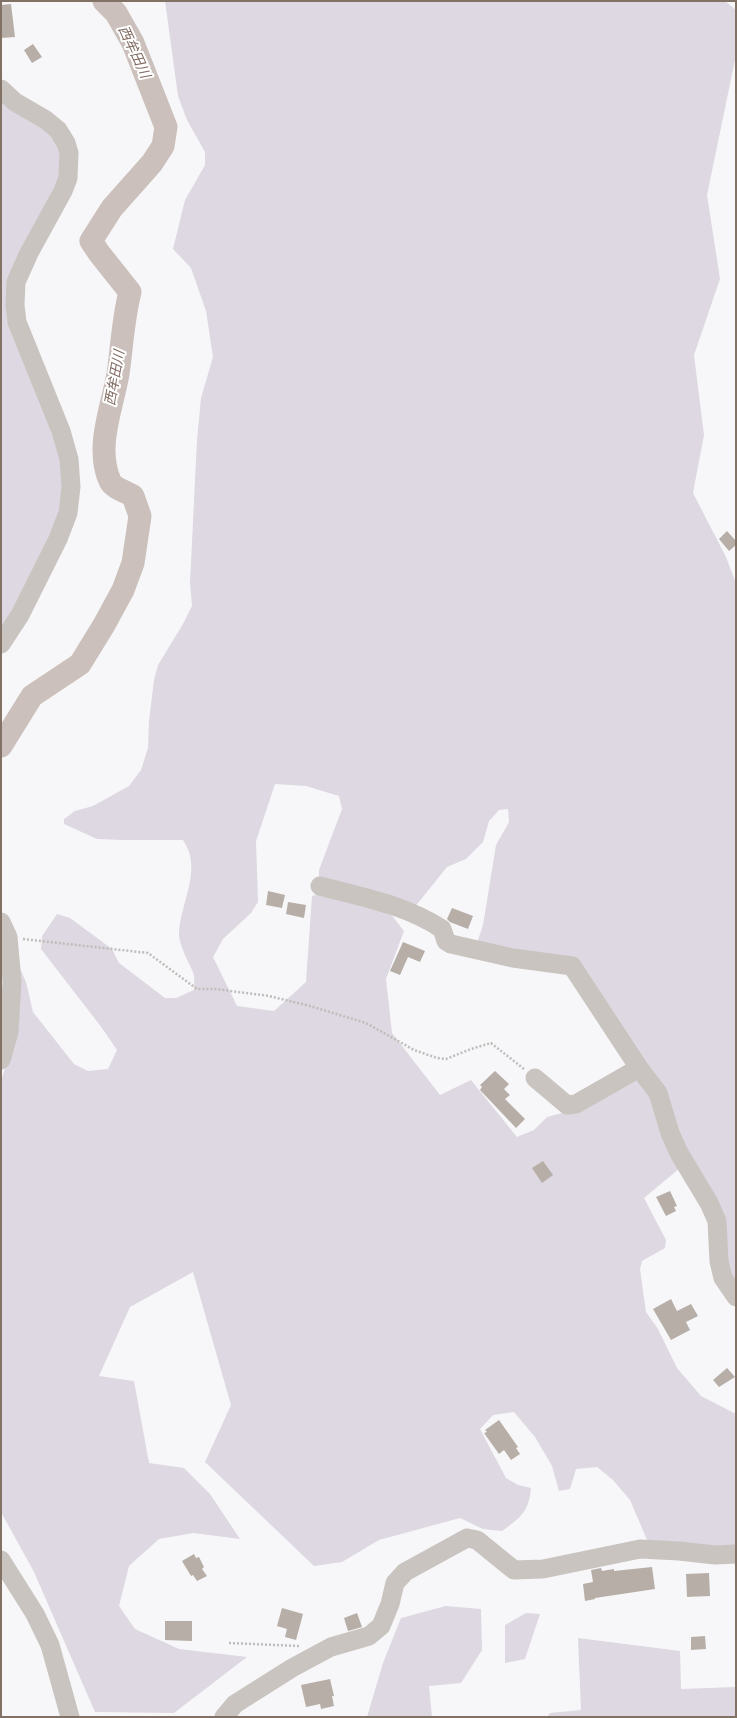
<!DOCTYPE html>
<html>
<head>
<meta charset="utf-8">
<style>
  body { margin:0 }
  #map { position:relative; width:737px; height:1718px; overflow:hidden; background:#f7f7f9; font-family:Raleway,sans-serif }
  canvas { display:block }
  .frame { position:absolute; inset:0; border:2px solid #817265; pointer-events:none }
</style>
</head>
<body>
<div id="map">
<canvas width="737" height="1718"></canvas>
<div class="frame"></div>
</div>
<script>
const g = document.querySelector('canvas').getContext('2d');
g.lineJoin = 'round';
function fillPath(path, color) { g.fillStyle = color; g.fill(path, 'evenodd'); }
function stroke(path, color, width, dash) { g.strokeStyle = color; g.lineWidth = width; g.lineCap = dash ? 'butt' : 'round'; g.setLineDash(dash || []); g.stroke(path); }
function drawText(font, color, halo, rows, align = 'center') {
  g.font = font + ' Raleway,"Noto Sans JP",sans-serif'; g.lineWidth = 4; g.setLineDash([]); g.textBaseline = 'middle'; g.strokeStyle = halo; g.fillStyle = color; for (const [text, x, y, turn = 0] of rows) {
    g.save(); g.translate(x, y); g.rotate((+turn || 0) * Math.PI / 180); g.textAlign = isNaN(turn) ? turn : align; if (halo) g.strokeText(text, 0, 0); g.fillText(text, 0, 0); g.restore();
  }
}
fillPath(new Path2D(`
  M165 1H725L736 10V55L707 195 720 279 694 355 704 435 693 493 726 557 736 583V1285L727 1276 720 1215 683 1152 664 1094 658 1085 636 1058 610 1018 583 969 573 961 564 959 485 950 477 943 483 925 496 845 509 822 508 809 499 810 489 821 483 842 466 859 447 867 414 908 319 881V870L342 809 339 796 306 786 275 784 256 841 258 902 251 913 223 939 213 957 237 1006 274 1011 306 982 312 896 319 894 386 908 404 931 386 979 392 1033 440 1095 471 1080 517 1137 534 1130 547 1117 573 1110 634 1074H639L654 1096 671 1147 680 1168 644 1198 666 1240 665 1248 642 1261 640 1269 646 1312 658 1329 677 1368 701 1396 736 1414V1549L710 1550 648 1542 630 1500 613 1480 597 1467 576 1469 570 1489 559 1491 552 1466 535 1437 514 1412 493 1415 480 1429 506 1478 518 1485 531 1488C529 1512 520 1518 502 1531L483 1529 460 1518 379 1540 342 1562 314 1566 205 1462 231 1405 193 1272 130 1307 99 1376 134 1381 149 1463 184 1468 210 1494 240 1539 193 1533 159 1539 129 1566 119 1606 135 1629 179 1649 247 1657 174 1713 95 1712 34 1572 1 1512V1081L16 1034 20 998 17 962 26 982 33 1012 74 1064 88 1071 108 1069 117 1050 102 1028 41 949 42 936 57 914 70 918 112 949 119 963 165 998H176L194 990C194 984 195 977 193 972 188 961 178 943 179 932 181 901 203 869 183 840H123L97 839 64 824V819L75 811 93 806 129 786 141 770 148 748 149 721 154 680 158 665 183 624 192 606 190 583 197 440 201 398 213 357 206 311 191 268 173 249 185 200 205 165V152L187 120 178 96Z
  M1 98 45 127 61 150 58 186 21 253 27 364 63 463 65 478 55 530 1 635Z
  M446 1606 481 1609 482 1650 461 1683 429 1686 432 1717H367L383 1663 401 1618Z
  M526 1613 540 1614 525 1659 505 1663V1625Z
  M578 1638 680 1651 681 1689 736 1687V1717H547L550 1713 581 1710Z`), '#ddd8e1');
stroke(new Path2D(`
  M1 746 32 696 80 664 104 625 123 590 133 563 140 516 133 496C127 492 113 488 110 481 95 448 112 408 118 374 122 346 123 319 130 292L99 253 91 241 112 208 152 163 163 146 166 127 133 43 116 13 104 1`), '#cbc0bb', 23);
fillPath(new Path2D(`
  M11 4 15 37 1 38V5Z
  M33 44 42 57 32 63 24 50Z
  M727 531 736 541V545L729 551 719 539Z
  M268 891 285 895 282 908 266 905Z
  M288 902 306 905 304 918 286 914Z
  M452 908 473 916 468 929 450 922 447 919Z
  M403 942 425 951 420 962 408 957 400 975 390 971Z
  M495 1071 509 1084 504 1089 510 1095 505 1099 525 1119 516 1128 480 1090 482 1087 480 1085Z
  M543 1161 553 1175 542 1183 532 1168Z
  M670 1191 677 1206 674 1207 676 1211 666 1216 656 1197Z
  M671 1299 677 1311 691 1304 698 1316 686 1322 690 1330 671 1340 653 1309Z
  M727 1368 735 1377 719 1387 713 1380Z
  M499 1420 518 1447 516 1448 520 1454 511 1460 504 1450 499 1454 484 1433 487 1432 485 1430Z
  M194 1554 196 1558 199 1557 204 1567 202 1569 207 1576 197 1581 193 1575 191 1576 182 1561Z
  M652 1567 655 1589 595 1598V1599L585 1601 583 1584 593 1582 591 1570 601 1568 602 1571 614 1569V1571Z
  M709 1573 710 1596 687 1597 686 1574Z
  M282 1608 303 1614 296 1640 285 1637 287 1629 277 1626Z
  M357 1613 362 1627 348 1631 344 1618Z
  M165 1621H192V1641L165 1640Z
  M705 1636 706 1649 691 1650V1637Z
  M330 1679 334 1696H332L334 1706 321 1709 320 1704 306 1707 301 1685Z`), '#b6aea7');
stroke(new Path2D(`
  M23 939 148 953 197 989H216L269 996 310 1006 366 1023 414 1050 437 1058 446 1059 471 1049 491 1043 524 1069
  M229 1643 299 1646`), '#bfbcb9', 2.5, [2, 2]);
stroke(new Path2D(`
  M1 89 15 102 46 120 58 130 66 143 69 153 68 178 63 191 29 253 16 282 15 305 17 322 61 431 69 459 71 487 68 513 58 539 20 615 1 644
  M320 886C362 897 406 905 442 929L446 941 451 944 513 958 572 966 639 1068 658 1093 670 1133 679 1153 709 1203 717 1221 719 1261 723 1278 736 1297
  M1 922 8 937 12 981 9 1032 1 1060
  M535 1078 567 1105 576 1104 639 1068
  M1 1560 35 1614 50 1645 70 1717
  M224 1717 235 1704 292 1668 331 1647 369 1636 381 1626 390 1604 395 1583 405 1572 467 1538 477 1540 514 1570 543 1569 640 1549 679 1551 715 1555 736 1554`), '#c9c4c0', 19);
drawText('italic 14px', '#836d64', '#fff', [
  ["西牟田川",134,52,65],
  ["西牟田川",115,378,-80]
]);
</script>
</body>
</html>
